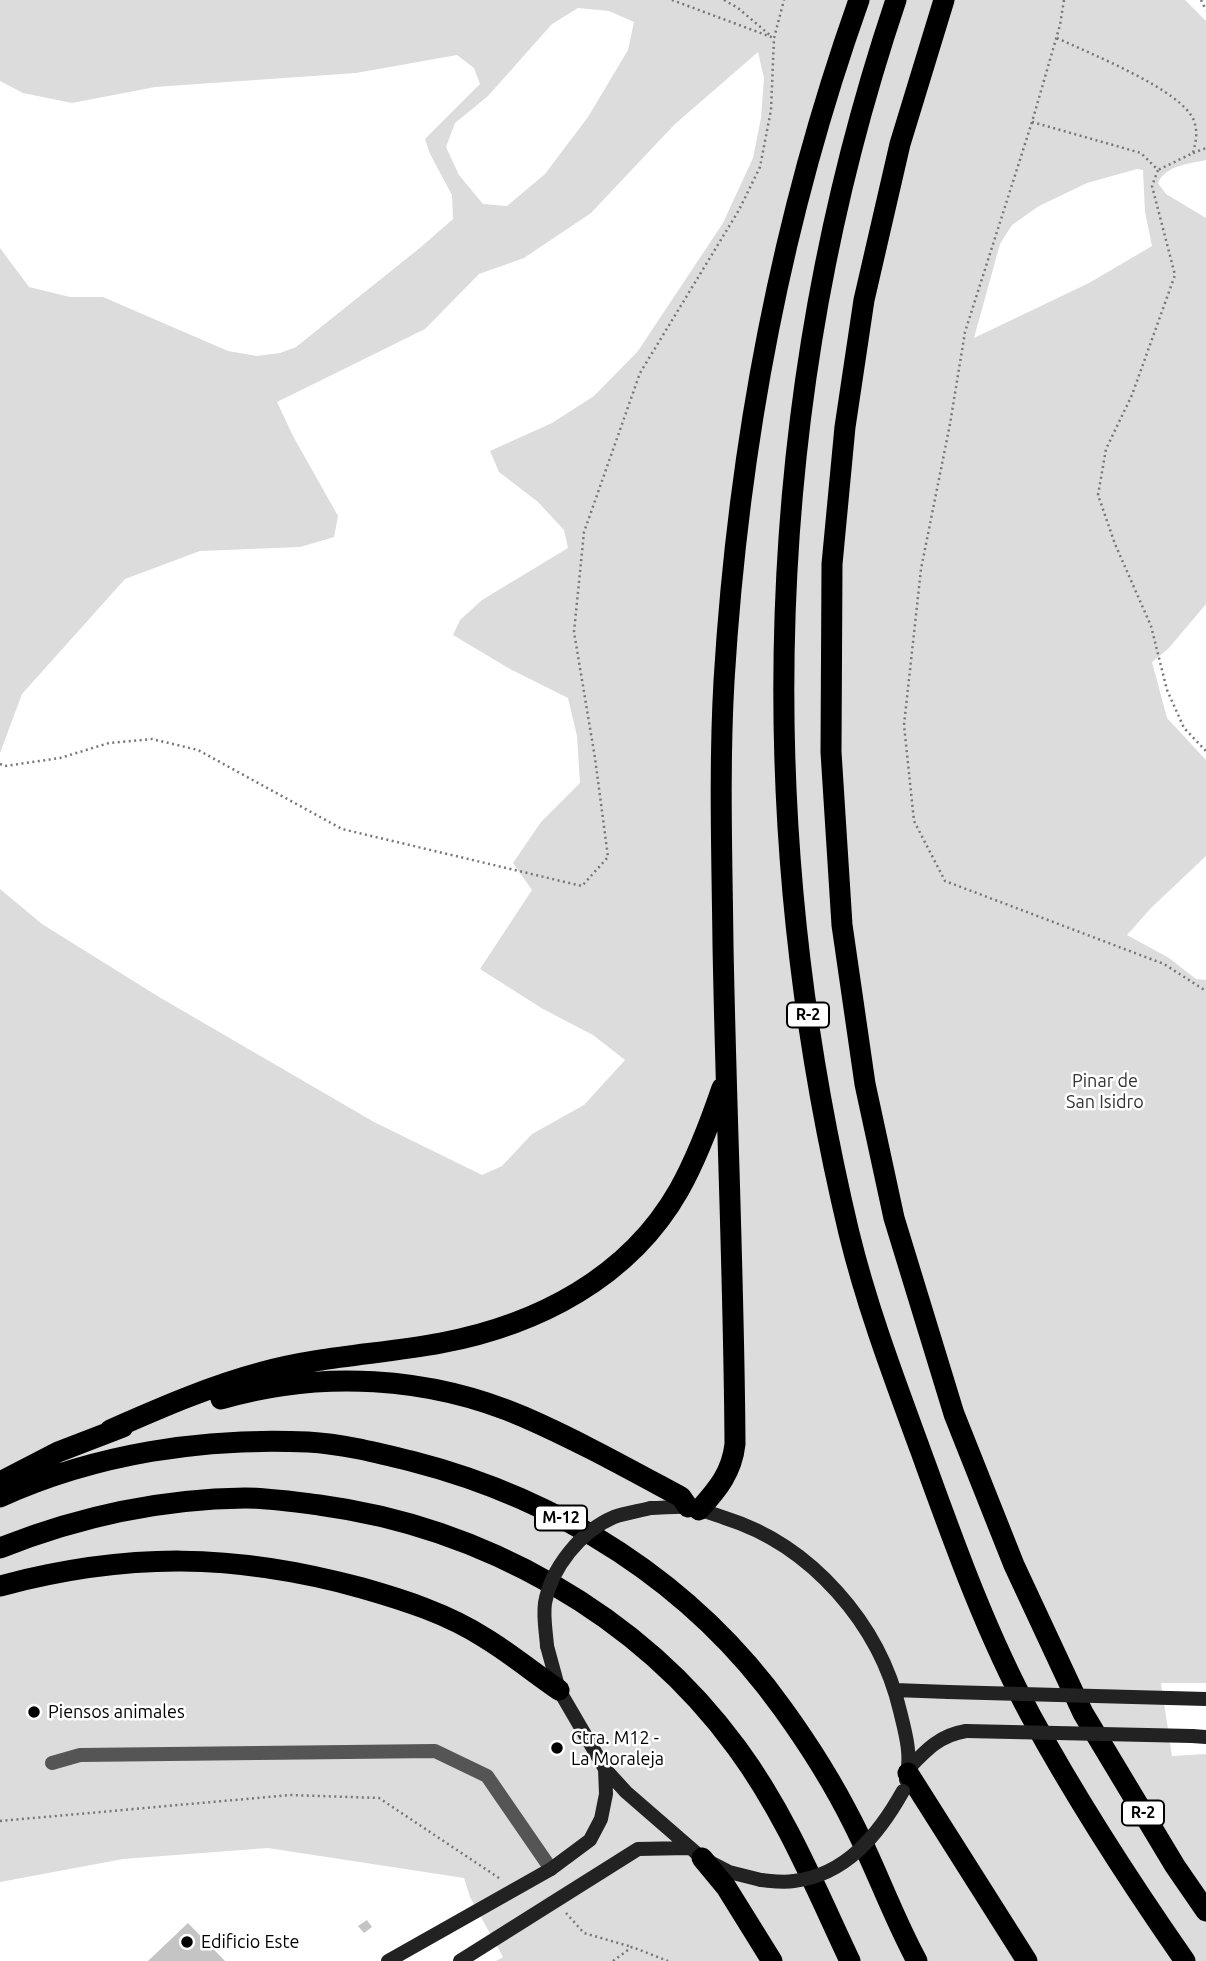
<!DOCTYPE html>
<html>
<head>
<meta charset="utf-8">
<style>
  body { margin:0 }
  canvas { display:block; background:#fff }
</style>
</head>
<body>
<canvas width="1206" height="1961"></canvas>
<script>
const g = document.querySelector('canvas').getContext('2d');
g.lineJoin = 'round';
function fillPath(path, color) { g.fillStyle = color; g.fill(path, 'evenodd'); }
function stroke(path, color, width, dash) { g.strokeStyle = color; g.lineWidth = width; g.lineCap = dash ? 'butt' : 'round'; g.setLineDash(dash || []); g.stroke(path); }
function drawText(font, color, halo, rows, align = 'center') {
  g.font = font + ' Ubuntu,sans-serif'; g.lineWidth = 5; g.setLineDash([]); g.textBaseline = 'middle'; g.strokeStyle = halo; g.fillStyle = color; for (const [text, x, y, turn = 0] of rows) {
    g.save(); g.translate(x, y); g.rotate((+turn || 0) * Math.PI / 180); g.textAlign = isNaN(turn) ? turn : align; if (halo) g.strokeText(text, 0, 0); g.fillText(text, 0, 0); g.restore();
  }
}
fillPath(new Path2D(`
  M0 0H1185L1206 21V160C1189 164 1166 165 1158 183L1166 194 1206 218V604L1168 649 1152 662 1167 718 1206 760V856L1151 908 1127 935 1169 958 1196 979 1206 980V1683H1161L1172 1756 1206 1754V1961H496L503 1957 470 1897 464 1878 268 1848 123 1859 0 1882V889L42 924 159 997 374 1122 482 1175 502 1166 532 1134 584 1105 625 1060 593 1035 543 1009 480 969 532 890 513 863 541 822 580 783 577 736 568 698 510 669 453 635 460 620 482 600 568 548 564 530 538 502 499 472 490 451 552 423 594 396 638 351 723 223 753 158 761 118 764 78 758 52 674 125 591 213 524 258 479 274 425 329 277 402 293 436 338 516 334 537 300 547 200 551 125 579 22 694 0 753V248L29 287 70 297H103L228 351 257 356 280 353 296 347 421 247 453 219 452 195 430 154 425 139 480 84 474 68 457 55 356 73 155 87 72 103 23 93 0 81ZM578 8 609 11 634 22 628 50 588 117 545 174 507 206 483 204 459 175 446 147 455 123 488 96 552 24ZM1137 169 1143 170 1145 212 1152 246 1089 283 974 338 1000 244 1012 225 1039 206 1087 183Z`), '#dcdcdc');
fillPath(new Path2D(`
  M367 1920 372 1927 364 1933 358 1926Z
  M188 1923 225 1961H148Z`), '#c4c4c4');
const highway = new Path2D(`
  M896 0C761 401 751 823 849 1233 867 1307 894 1378 920 1449 953 1540 985 1631 1031 1716 1077 1800 1130 1882 1185 1961
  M944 0 900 144 864 300 845 427 832 564 831 752 842 925 865 1084 894 1218 954 1414 1014 1565 1083 1713 1175 1866 1206 1911
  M221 1399C320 1370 429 1376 524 1417 577 1440 629 1469 681 1497L688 1507
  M110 1430C160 1408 210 1386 263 1372 321 1356 383 1354 441 1343 537 1325 629 1278 679 1190 697 1158 710 1123 722 1088
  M0 1482 58 1452 123 1427
  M0 1497C95 1454 204 1437 308 1442 343 1444 378 1453 411 1461 560 1499 693 1583 783 1709 809 1745 833 1783 853 1823 876 1868 893 1917 917 1961
  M699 1510C718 1489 732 1472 735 1444 734 1278 726 1111 723 945 722 857 719 769 724 681 738 449 781 219 859 0
  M0 1548C78 1517 161 1499 245 1498 269 1498 295 1502 319 1505 483 1527 639 1614 737 1748 785 1813 816 1889 850 1961
  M0 1586C128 1552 234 1553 362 1588 404 1600 448 1614 485 1638 510 1653 534 1673 559 1690
  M908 1773 1027 1961
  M702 1858 726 1887 772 1961`);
stroke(highway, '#dbdbdb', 23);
stroke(new Path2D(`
  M672 0 774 38
  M724 0 738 8 771 36
  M1064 0 1060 25 1032 122 965 332 950 424 921 569 904 725 914 821 945 881 1164 964 1206 991
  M1201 0 1206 10
  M1057 38C1088 53 1183 90 1194 121 1198 133 1196 141 1193 153L1158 170
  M1032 122 1141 153 1158 170 1152 186 1175 275 1132 395 1106 449 1098 495 1115 544 1151 626 1167 690 1184 728 1206 751
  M1193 153 1206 148
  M0 764 5 766 60 758 109 743 152 739 198 750 342 829 582 886 608 857 595 758 574 632 584 532 640 373 739 210 760 167 771 110 774 38 784 0
  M0 1821 290 1795 379 1798 502 1880
  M566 1913 584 1933 632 1947
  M613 1961 632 1947 668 1961`), '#777', 2.5, [2, 3.5]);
stroke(new Path2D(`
  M52 1763 80 1755 435 1751 487 1776 551 1869`), '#555', 14);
stroke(new Path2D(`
  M651 1508C663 1508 677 1506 689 1507 701 1509 713 1514 725 1518 811 1545 880 1624 900 1711 906 1735 912 1756 906 1780
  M547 1646 559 1690 605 1769 626 1792 702 1858 729 1872 761 1880
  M895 1690 948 1692
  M1169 1698 1206 1699
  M1192 1736 1206 1737
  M909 1768C926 1750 940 1735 966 1731
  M388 1961 551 1869 590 1840 601 1819 606 1794 605 1769
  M460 1961 638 1849 688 1848`), '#222', 14);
stroke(highway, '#000', 21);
stroke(new Path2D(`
  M547 1646C546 1632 543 1617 545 1603 551 1568 581 1531 614 1517 626 1513 639 1511 651 1508
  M948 1692 1169 1698
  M966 1731 1192 1736
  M761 1880C772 1881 783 1883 794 1881 846 1875 879 1834 903 1791`), '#222', 14);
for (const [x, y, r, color] of [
  [34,1712,7,"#000"],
  [557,1748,7,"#000"],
  [187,1942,7,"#000"]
]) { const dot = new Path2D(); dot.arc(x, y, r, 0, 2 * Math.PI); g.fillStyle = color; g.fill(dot); stroke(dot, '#fff', 2.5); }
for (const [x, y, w] of [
  [808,1015,42],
  [561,1518,52],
  [1143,1813,42]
]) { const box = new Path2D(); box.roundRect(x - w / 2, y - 12.5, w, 25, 5); g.fillStyle = '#fff'; g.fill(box); stroke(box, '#000', 2); }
drawText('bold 16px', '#000', null, [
  ["R-2",808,1015],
  ["M-12",561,1518],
  ["R-2",1143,1813]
]);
drawText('18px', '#333', '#fff', [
  ["Pinar de",1105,1081],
  ["San Isidro",1105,1102]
]);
drawText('18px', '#000', '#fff', [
  ["Piensos animales",48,1712],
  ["Ctra. M12 -",571,1738],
  ["La Moraleja",571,1759],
  ["Edificio Este",201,1942]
], 'left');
</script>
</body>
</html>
